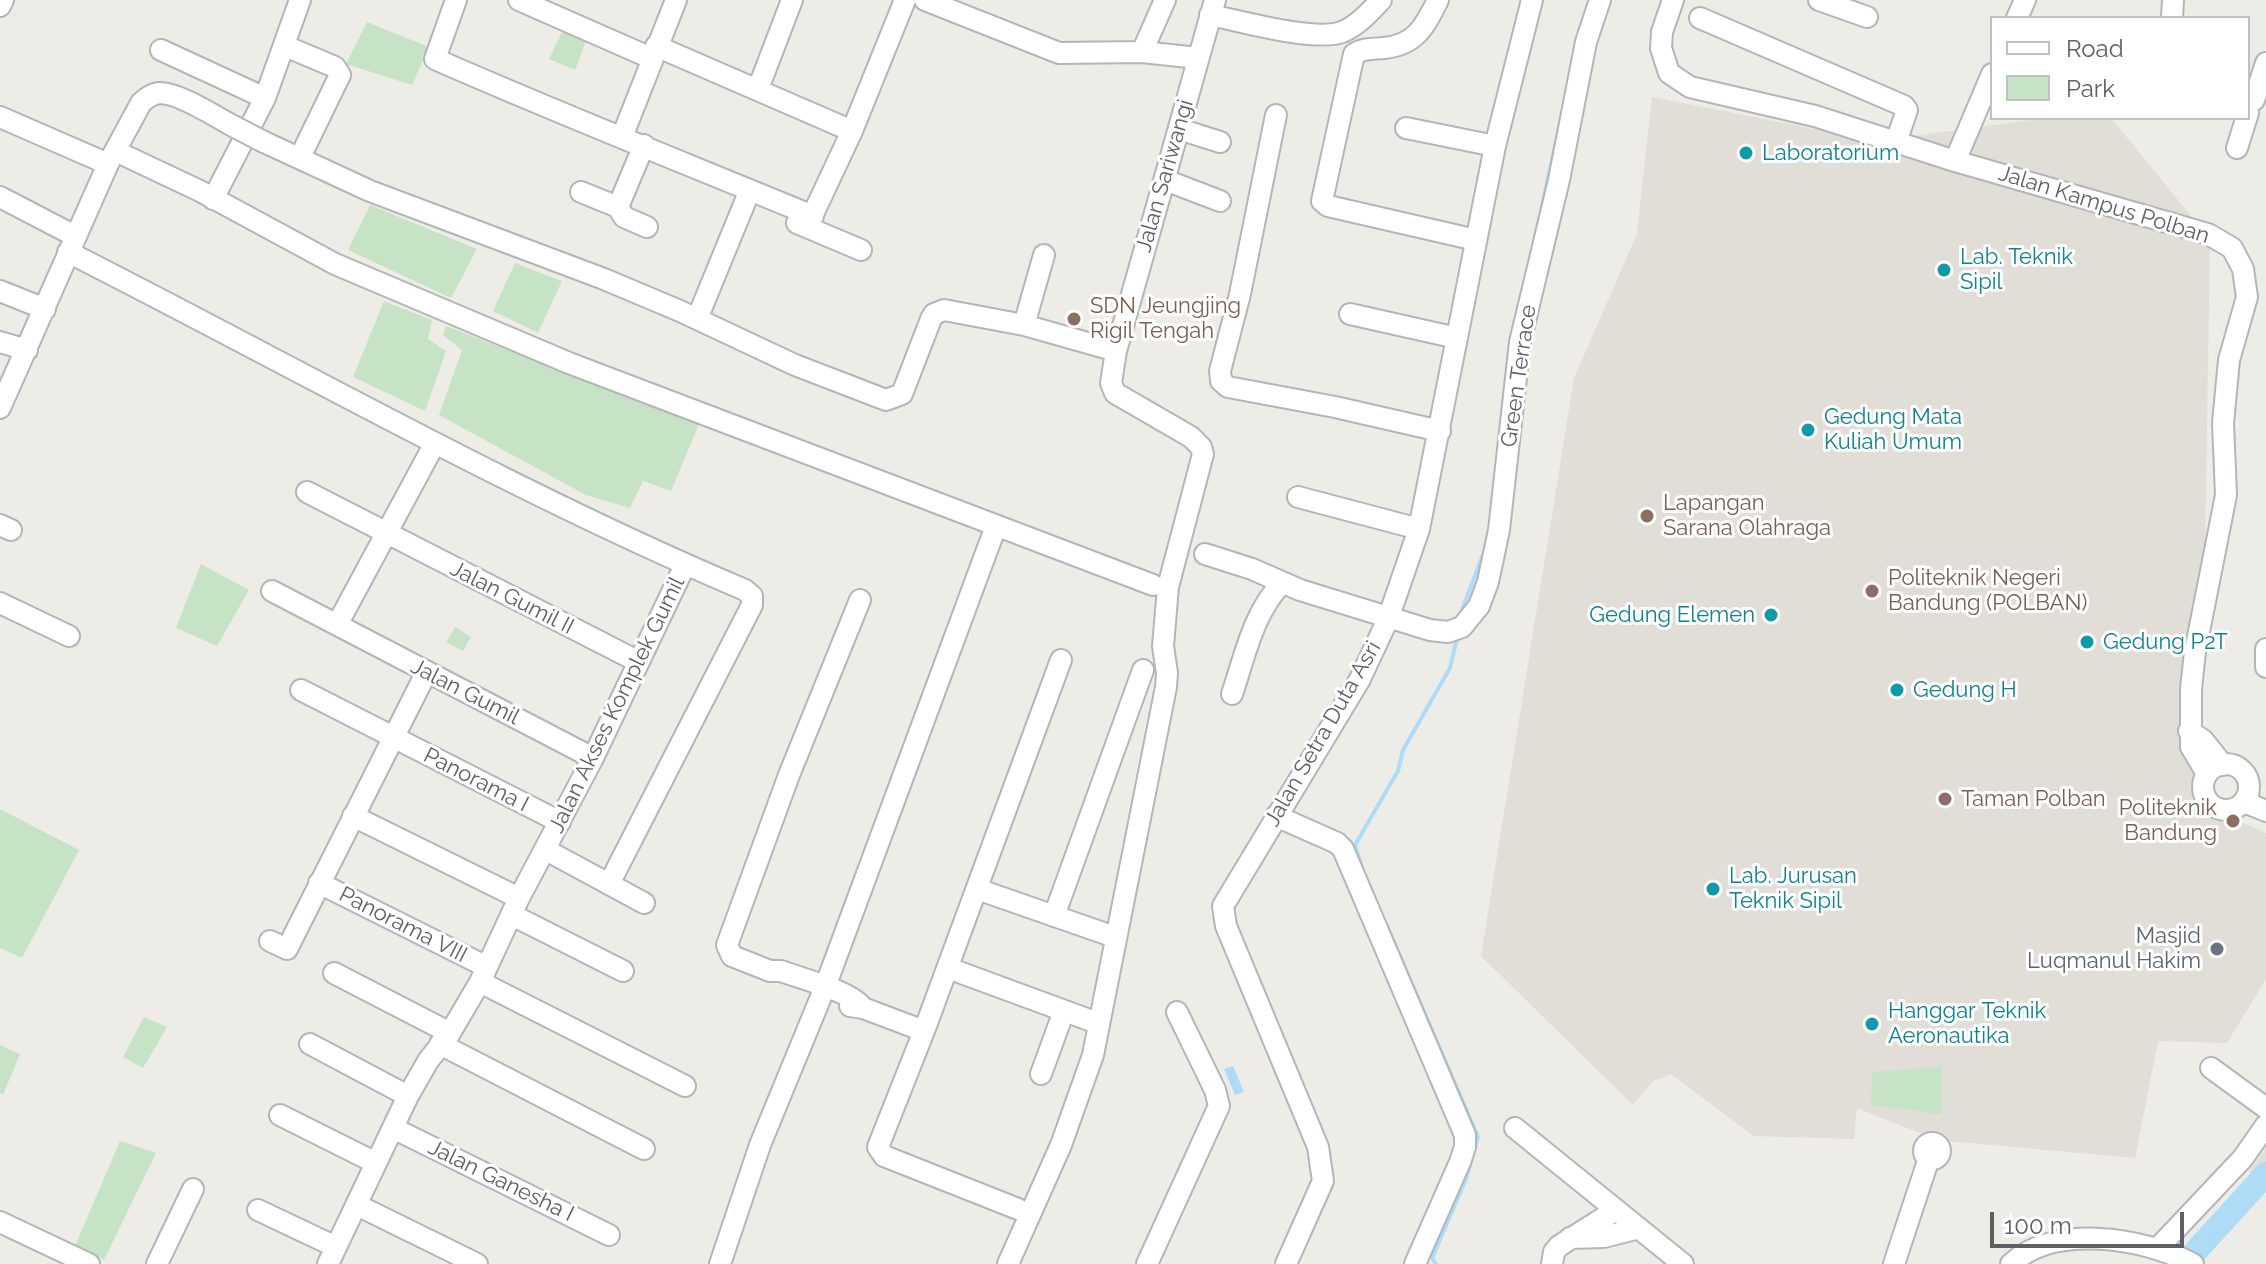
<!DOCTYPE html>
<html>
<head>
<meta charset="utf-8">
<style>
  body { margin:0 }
  #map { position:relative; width:2266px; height:1264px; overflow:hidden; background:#eeece6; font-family:Raleway,sans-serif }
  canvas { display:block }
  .legend { position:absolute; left:1990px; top:16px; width:260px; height:104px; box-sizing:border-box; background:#fff; border:2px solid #bec0c1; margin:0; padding:10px 14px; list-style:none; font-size:24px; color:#5d6164 }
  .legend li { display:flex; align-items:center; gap:16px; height:40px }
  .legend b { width:40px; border:2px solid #bec0c1 }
  .scale { position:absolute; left:1990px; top:1212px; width:194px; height:36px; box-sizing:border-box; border:4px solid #5d6164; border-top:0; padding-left:10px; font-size:24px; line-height:28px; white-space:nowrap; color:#5d6164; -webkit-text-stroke:6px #fff; paint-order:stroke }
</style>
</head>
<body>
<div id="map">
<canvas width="2266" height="1264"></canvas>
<ul class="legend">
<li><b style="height:10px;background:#fff"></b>Road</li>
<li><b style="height:22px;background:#c7e3c5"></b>Park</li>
</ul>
<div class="scale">100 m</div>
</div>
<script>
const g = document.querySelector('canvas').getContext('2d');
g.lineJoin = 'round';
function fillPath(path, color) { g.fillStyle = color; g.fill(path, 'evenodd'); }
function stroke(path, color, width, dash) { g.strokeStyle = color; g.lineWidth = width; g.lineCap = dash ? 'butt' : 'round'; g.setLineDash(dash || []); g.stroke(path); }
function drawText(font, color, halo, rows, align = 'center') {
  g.font = font + ' Raleway,sans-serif'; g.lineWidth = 6; g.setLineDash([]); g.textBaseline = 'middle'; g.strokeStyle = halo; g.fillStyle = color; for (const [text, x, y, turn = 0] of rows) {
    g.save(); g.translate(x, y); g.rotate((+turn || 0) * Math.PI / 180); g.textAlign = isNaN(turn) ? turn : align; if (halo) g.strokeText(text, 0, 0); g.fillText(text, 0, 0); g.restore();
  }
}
fillPath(new Path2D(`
  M1652 97 1876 141 2046 118H2111L2210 239 2201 804 2266 833V979L2227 1043 2158 1041 2135 1158 1937 1140 1857 1108 1854 1139 1754 1136 1671 1074 1653 1081 1633 1105 1481 956 1574 378 1637 234Z
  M2266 1148V1181L2249 1172Z`), '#e1ddd7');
fillPath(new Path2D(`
  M367 22 429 47 412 85 346 64Z
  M562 32 586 41 575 70 549 59Z
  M370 205 477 249 451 298 348 250Z
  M515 263 562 281 538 333 493 311Z
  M384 301 432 320 428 339 446 351 425 411 353 377Z
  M446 326 699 424 671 491 643 481 630 508 586 495 439 415 462 350 443 335Z
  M201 564 249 590 217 646 176 628Z
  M455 627 471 637 463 651 446 642Z
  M0 809 79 850 22 958 0 948Z
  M144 1017 167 1027 143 1068 123 1057Z
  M0 1045 20 1054 3 1095 0 1093Z
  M1942 1067 1941 1114 1871 1105 1872 1072Z
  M120 1141 156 1153 104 1260 75 1246Z`), '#c7e3c5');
fillPath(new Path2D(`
  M1233 1066 1244 1092 1235 1095 1224 1069Z`), '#aedbf5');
stroke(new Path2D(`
  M1534 243 1565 100
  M1501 428 1506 377
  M1459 618 1487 544
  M1364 874 1355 845 1398 771 1403 750 1450 668 1458 634
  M1387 926 1478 1137 1466 1179 1432 1258 1436 1264`), '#aedbf5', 4);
stroke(new Path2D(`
  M2184 1264 2266 1174`), '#aedbf5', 24);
const minor = new Path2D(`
  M456 0 435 59C560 114 687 164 813 216
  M519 0 651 58
  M925 0 1059 53 1142 52 1198 58
  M1438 0C1425 26 1416 45 1384 48 1373 49 1363 48 1354 54L1322 201 1328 206 1476 240
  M1673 0 1662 32 1661 48 1669 73 1690 87 1815 116 1955 161 2208 234 2232 248 2243 269 2247 297 2229 360 2223 423 2226 495 2195 652 2191 689V747L2207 774
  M1819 0 1867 17
  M0 6 3 0
  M1210 15C1241 21 1314 42 1342 32 1357 26 1370 12 1381 0
  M1700 18 1904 106 1907 110 1896 142
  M2017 18 2025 0
  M2172 18 2173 0
  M285 46 335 67 340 75 305 147
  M656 46 852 131
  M161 50 265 98
  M1142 52 1165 0
  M758 89 792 0
  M2248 103 2254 100 2266 63
  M1276 115 1240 294 1220 371 1221 381 1228 387 1335 407 1440 431
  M0 117 108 164
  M1406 128 1495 146
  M1179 129 1220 142
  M622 137 676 0
  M264 142 370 191 604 279 680 311 795 365 886 400 902 394 931 319 934 314 944 310 1024 325 1116 351
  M2237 148 2248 113
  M126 156 200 191 335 264 569 363 1153 585
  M1955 161 1992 74
  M1165 180 1220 201
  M581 192 618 207 624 217 647 227
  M0 197 75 236
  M213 199 265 98 300 0
  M618 207 644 145
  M797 223 861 250
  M807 227 852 131 905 0
  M68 252C293 366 513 492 745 590L752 596V605L609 884
  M0 291 45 309
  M1350 314 1457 338
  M697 319 750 190
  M1024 325 1044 255
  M0 342 27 350
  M0 408 108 164 141 103C146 98 152 94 159 93 180 93 214 116 233 126
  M307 492 639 662
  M1298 497 1419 529
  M0 525 11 530
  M1205 554 1252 569 1300 590 1430 630 1448 632 1462 627 1479 606 1488 582 1499 530 1520 342 1559 180 1586 42 1600 0
  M272 591 593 758
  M860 600 789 775 727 945 732 956 770 971H781C800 978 853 992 863 1008
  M0 603 69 636
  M338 623 435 443
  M2266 649V667
  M301 690 560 822
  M1232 694C1245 656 1253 613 1282 583
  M2189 731 2203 740 2223 765
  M2203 787a23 23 0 1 1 46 0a23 23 0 1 1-46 0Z
  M2244 802 2266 811
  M353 816 519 898
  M1276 816 1337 843 1343 849 1465 1135V1147L1460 1162 1415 1264
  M546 850 644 903
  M319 883 487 967
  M977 889 1109 935
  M512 915 623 971
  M1054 916 1143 670
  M270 941 287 949 426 673
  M948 968 1092 1021
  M334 973 450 1033
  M480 982 685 1086
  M850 1006 863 1008 924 1031
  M310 1044 408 1096
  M440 1044 644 1149
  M2211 1068 2266 1108
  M1041 1074 1064 1011
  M280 1115 376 1163
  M393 1128 609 1235
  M1515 1128 1683 1264
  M1924 1151a8 8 0 1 1 16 0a8 8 0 1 1-16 0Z
  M357 1205 477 1264
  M1018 1209 884 1156 878 1147 924 1031 1061 660
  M258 1210 336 1247
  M0 1222 89 1264
  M1570 1238 1604 1237 1639 1228
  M2158 1248 2243 1158 2266 1125
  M157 1264 193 1189
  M328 1264 408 1096 428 1061 450 1033 480 982 519 898 593 758 685 565
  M720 1264 760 1145 825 987 996 526
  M1008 1264 1061 1145 1093 1055 1166 687 1167 673 1163 646 1168 587 1203 454 1201 447 1191 437 1115 393 1111 383 1116 351 1215 0
  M1147 1264 1219 1106 1215 1090 1177 1012
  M1286 1264 1323 1181 1318 1147 1226 926 1223 906 1360 679 1388 619 1419 529 1495 146 1532 0
  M1552 1264 1554 1252 1559 1246 1616 1210
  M1894 1264 1929 1158
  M2011 1264C2054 1223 2146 1238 2193 1264`);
stroke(minor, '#b3b6b9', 24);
stroke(minor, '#fff', 20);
const minorBridge = new Path2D(`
  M233 126 264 142`);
stroke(minorBridge, '#b3b6b9', 24, []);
stroke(minorBridge, '#fff', 20);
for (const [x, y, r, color] of [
  [1746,153,8,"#0f9aa8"],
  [1944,270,8,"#0f9aa8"],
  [1074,319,8,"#8d6e63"],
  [1808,430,8,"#0f9aa8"],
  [1647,516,8,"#8d6e63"],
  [1872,591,8,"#8d6e63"],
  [1771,615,8,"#0f9aa8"],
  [2087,642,8,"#0f9aa8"],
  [1897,690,8,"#0f9aa8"],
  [1945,799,8,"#8d6e63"],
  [2233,821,8,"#8d6e63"],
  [1713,889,8,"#0f9aa8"],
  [2217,949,8,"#6b7280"],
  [1872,1024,8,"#0f9aa8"]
]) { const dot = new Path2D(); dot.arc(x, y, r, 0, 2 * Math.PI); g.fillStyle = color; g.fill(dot); stroke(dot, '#fff', 3); }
drawText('22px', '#0d838f', '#fff', [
  ["Laboratorium",1762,153],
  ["Lab. Teknik",1960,257],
  ["Sipil",1960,282],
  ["Gedung Mata",1824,417],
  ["Kuliah Umum",1824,442],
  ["Gedung Elemen",1755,615,"right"],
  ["Gedung P2T",2103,642],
  ["Gedung H",1913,690],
  ["Lab. Jurusan",1729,876],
  ["Teknik Sipil",1729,901],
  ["Hanggar Teknik",1888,1011],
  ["Aeronautika",1888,1036]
], 'left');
drawText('22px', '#5d6164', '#fff', [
  ["Jalan Sariwangi",1165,176,-74],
  ["Jalan Kampus Polban",2104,205,17],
  ["Green Terrace",1519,376,-82],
  ["Jalan Gumil II",512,598,27],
  ["Jalan Gumil",465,692,27],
  ["Jalan Akses Komplek Gumil",617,705,-64],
  ["Jalan Setra Duta Asri",1323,734,-60],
  ["Panorama I",476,780,27],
  ["Panorama VIII",403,925,27],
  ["Jalan Ganesha I",501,1181,26]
]);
drawText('22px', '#785e54', '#fff', [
  ["SDN Jeungjing",1090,306],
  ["Rigil Tengah",1090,331],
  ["Lapangan",1663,503],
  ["Sarana Olahraga",1663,528],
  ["Politeknik Negeri",1888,578],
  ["Bandung (POLBAN)",1888,603],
  ["Taman Polban",1961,799],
  ["Politeknik",2217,808,"right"],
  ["Bandung",2217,833,"right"]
], 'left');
drawText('22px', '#5b616d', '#fff', [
  ["Masjid",2201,936],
  ["Luqmanul Hakim",2201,961]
], 'right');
</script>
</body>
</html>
